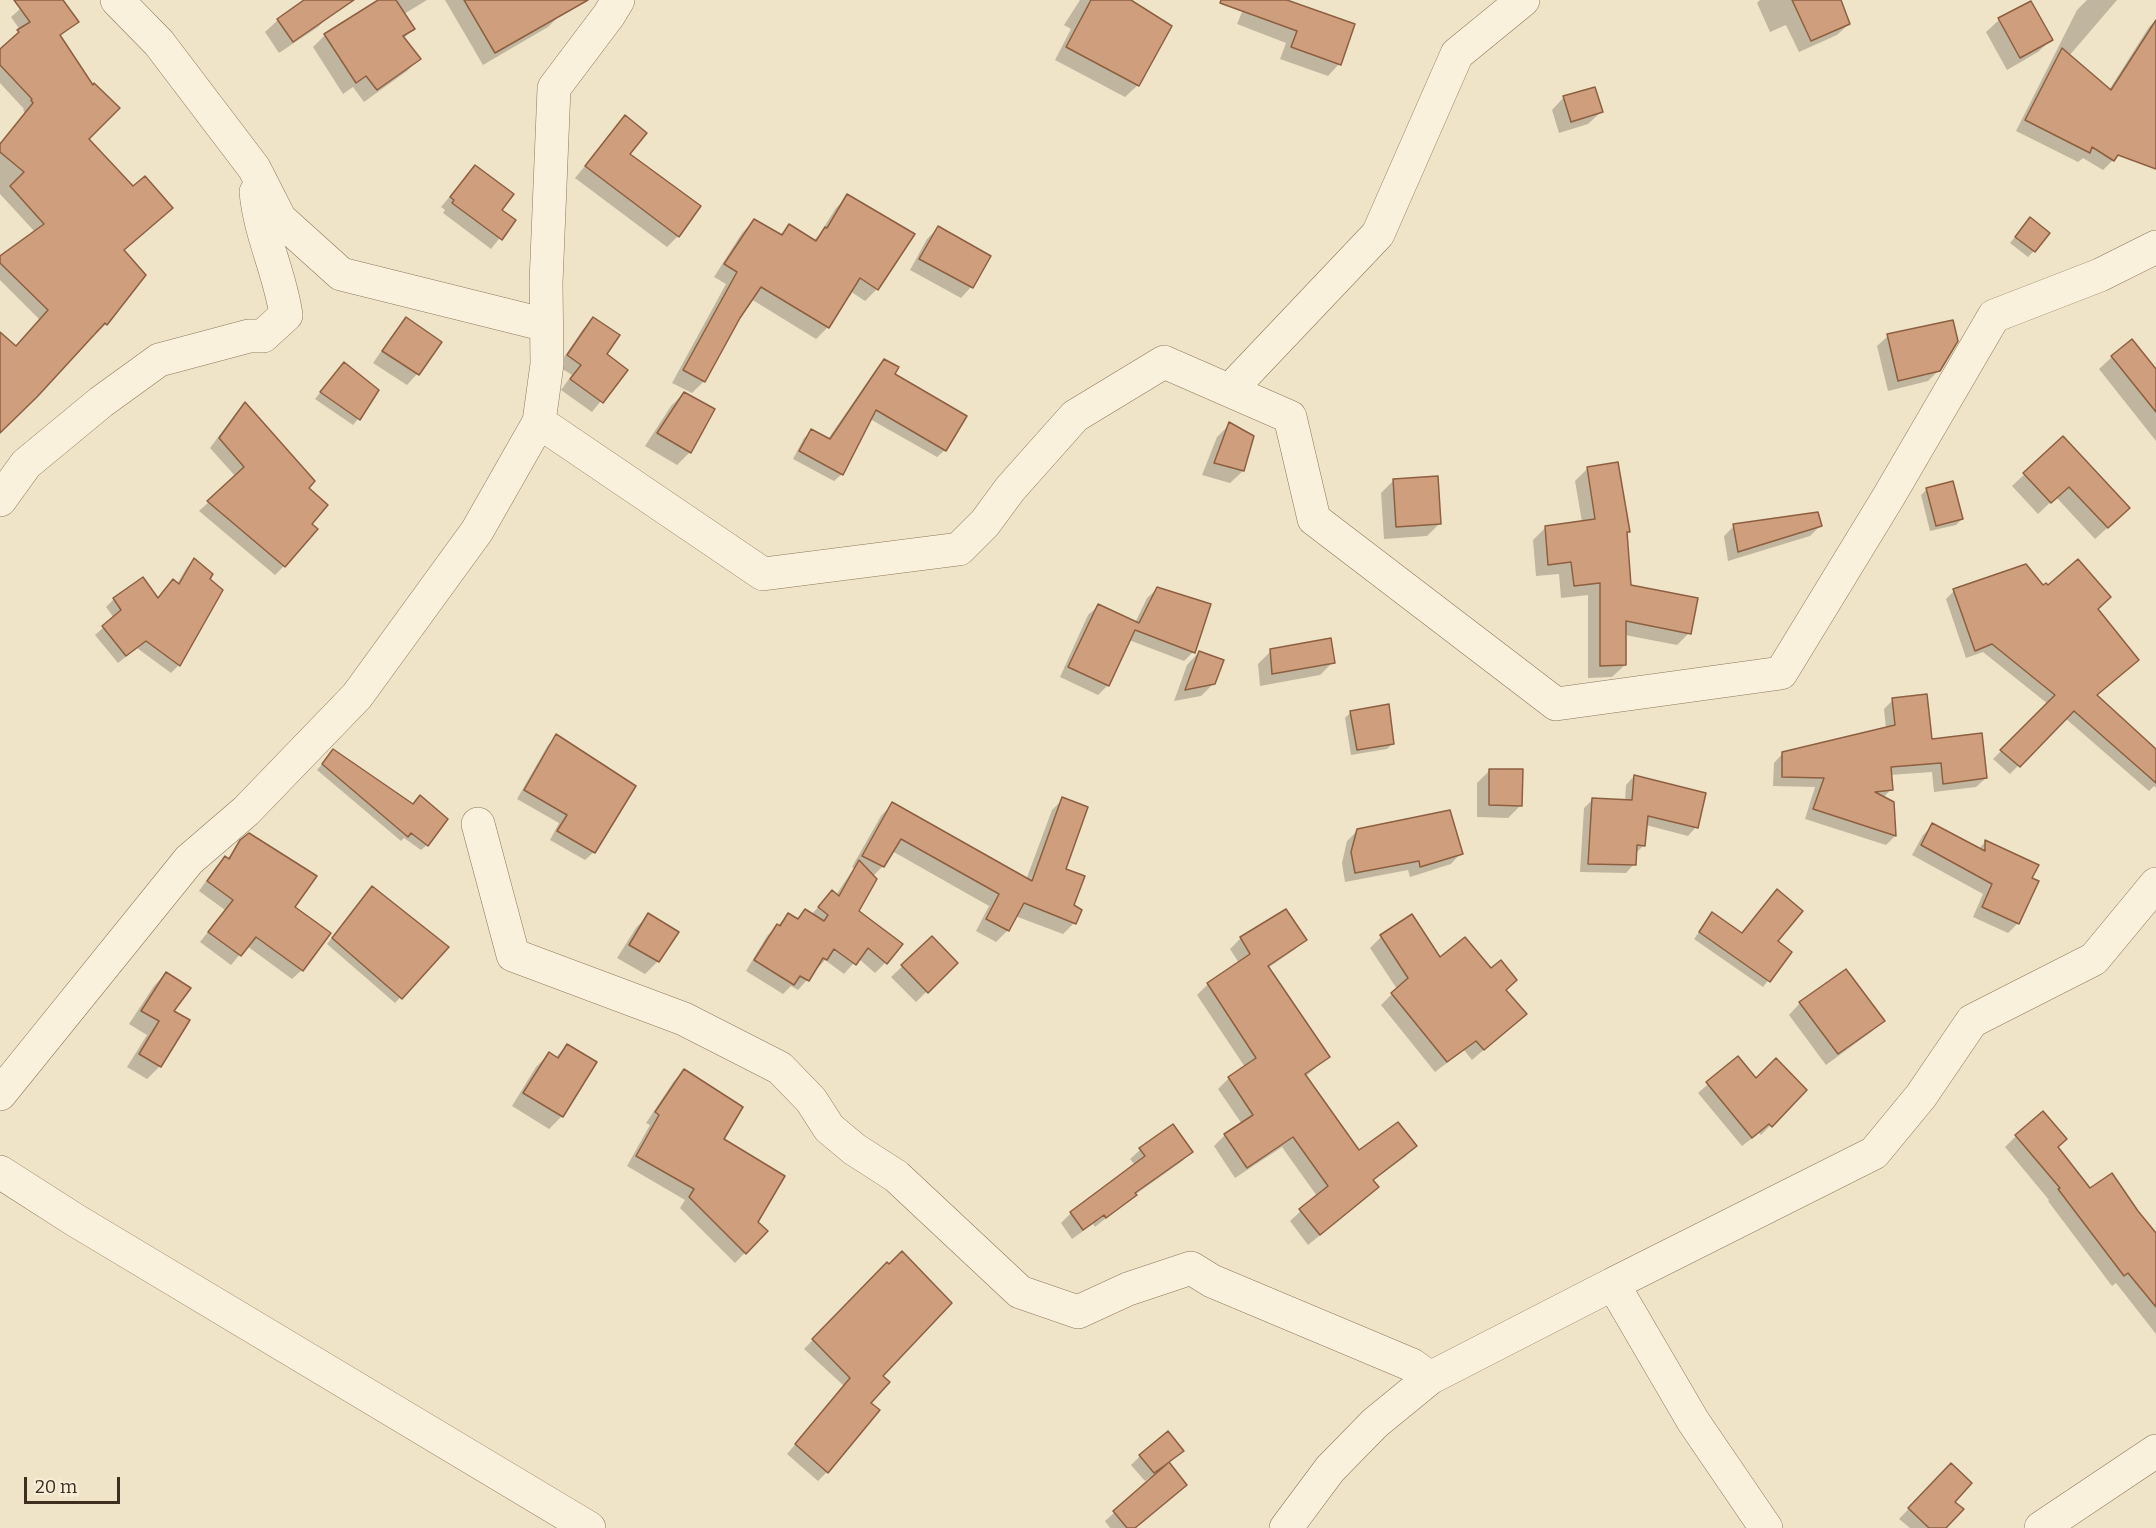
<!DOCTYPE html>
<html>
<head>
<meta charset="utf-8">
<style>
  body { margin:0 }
  #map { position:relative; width:2156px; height:1528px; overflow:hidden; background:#f0e4c8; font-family:Bitter,serif }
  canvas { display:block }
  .scale { position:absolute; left:24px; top:1477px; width:96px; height:27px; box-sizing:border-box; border:3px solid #3d2e20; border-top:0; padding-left:8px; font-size:18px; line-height:21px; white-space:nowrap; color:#3d2e20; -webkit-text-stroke:4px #f7eed8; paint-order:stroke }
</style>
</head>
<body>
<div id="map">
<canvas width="2156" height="1528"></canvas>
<div class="scale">20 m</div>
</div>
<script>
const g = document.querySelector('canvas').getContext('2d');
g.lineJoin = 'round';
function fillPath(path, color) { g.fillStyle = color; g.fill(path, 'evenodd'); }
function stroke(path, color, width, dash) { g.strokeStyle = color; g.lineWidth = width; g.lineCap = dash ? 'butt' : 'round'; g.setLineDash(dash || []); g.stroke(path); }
fillPath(new Path2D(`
  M30 0H61L77 22 59 37 87 139 123 250 144 275 106 324 97 333 95 331 0 431V365L40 320 0 280V257L35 232 0 194V144L25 113 23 110 24 109 0 83V51L20 30 11 17Z
  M307 0H320L330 15 318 27 279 53 265 32 278 20Z
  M378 0H427L404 14 413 29 403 39 419 59 407 71 364 102 353 87 343 94 313 47 325 35Z
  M445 0H552L560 15 548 27 483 65Z
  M1080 0H1132L1138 85 1125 97 1055 60 1071 29 1064 25Z
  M1247 0H1280L1339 64 1328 76 1280 59 1286 43 1237 24Z
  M1760 0H1839L1849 24 1837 35 1799 52 1786 25 1770 32 1757 3Z
  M2087 0H2117L2069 56 2109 90 2149 27 2156 20V91L2113 160 2103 170 2083 158 2078 162 2016 131 2077 10Z
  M2030 3 2051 40 2038 52 2007 70 1986 32 1999 20Z
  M1564 97 1601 112 1588 124 1559 133 1552 110Z
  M625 117 628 154 678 236 667 247 575 178Z
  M466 177 500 210 514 220 491 249 443 213 445 210 441 207Z
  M848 196 913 234 877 289 865 301 850 291 828 327 816 339 751 299 704 381 692 393 672 383 726 284 714 277 742 233 754 221 779 236 789 226 813 241 819 235 836 208Z
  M2030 219 2034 251 2028 257 2010 243Z
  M938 228 971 287 961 298 910 270 927 239Z
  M407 319 440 342 417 374 407 385 373 363 396 330Z
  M593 319 605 354 626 370 592 412 561 390 572 375 558 366 583 329Z
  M1888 336 1939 370 1928 381 1888 391 1877 346Z
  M2112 357 2156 372V441L2099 369Z
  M884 361 945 450 937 457 870 419 842 474 834 481 793 459 804 438 812 431 828 439 877 368Z
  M338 370 358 419 353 425 315 399Z
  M684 393 690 452 677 465 645 446 671 406Z
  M245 404 307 488 310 524 284 566 275 575 199 511 236 477 210 448 236 413Z
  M1230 424 1243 471 1230 483 1202 475 1217 437Z
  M2063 438 2116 520 2095 539 2056 497 2038 514 2012 486Z
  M1588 468 1628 531 1625 534 1630 586 1689 633 1677 645 1625 635V665L1612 677 1588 678V595L1561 598 1559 574 1536 576 1533 540 1546 527 1582 522 1575 481Z
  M1394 480 1439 524 1427 536 1384 539 1381 493Z
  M1927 489 1962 519 1956 525 1930 531 1921 495Z
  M1734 526H1820L1810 536 1728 561 1724 536Z
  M194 560 208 579 221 591 179 665 171 673 137 648 118 663 95 635 114 618 106 607 114 599H158L177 584 187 567Z
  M2043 587 2096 609 2137 660 2096 696 2156 751V788L2154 786 2149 791 2065 718 2010 774 1993 759 2048 704 1983 652 1966 658 1946 599 1954 591Z
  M1157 589 1193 652 1184 661 1129 640 1108 685 1098 695 1060 677 1088 615 1098 606 1135 623 1147 598Z
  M1271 651 1333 662 1320 675 1260 686 1258 664Z
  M1199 652 1214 683 1201 696 1174 701 1187 665Z
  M1893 700 1931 740 1986 778 1976 787 1934 792 1932 772 1890 775 1891 789 1883 798 1892 803 1895 836 1886 845 1805 819 1815 787 1773 786 1774 763 1783 753 1886 729 1884 709Z
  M1351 712 1393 743 1387 749 1351 755 1345 718Z
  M557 736 594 852 585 860 550 840 559 823 517 799 548 745Z
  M333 751 427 845 421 850 404 838 401 841 317 770Z
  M1490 770 1521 805 1508 818 1477 817V783Z
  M1634 776 1696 827 1688 836 1646 825 1644 845 1635 854 1634 864 1626 873 1580 872 1584 808 1593 799 1625 801 1626 785Z
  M1063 799 1064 870 1073 906 1074 923 1063 934 1015 916 1008 930 996 942 976 931 989 906 892 851 883 866 873 876 857 911 885 963 875 973 858 958 844 974 825 960 798 990 791 986 783 994 746 971 767 936 788 915 796 920 805 911 811 915 832 892 836 895 854 868 852 867 881 816 892 804 1026 880 1052 810Z
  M1933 825 1978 850 1985 842 2030 879 2018 923 2008 933 1973 917 1983 894 1912 855 1923 835Z
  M1357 831 1461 853 1451 864 1410 877 1408 870 1345 882 1342 863 1347 841Z
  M242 842 293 907 302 970 292 979 247 946 231 965 200 942 225 910 199 891 216 867 225 858 227 859Z
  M366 894 447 948 395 1003 327 944Z
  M1712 914 1741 934 1776 941 1790 952 1763 987 1694 939Z
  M648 915 658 961 645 974 617 958 636 928Z
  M1381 937 1440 959 1505 990 1525 1014 1472 1060 1464 1050 1435 1072 1381 1005 1397 989 1370 948Z
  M932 938 956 963 916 1002 891 977Z
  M1241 938 1305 940 1294 950 1268 968 1328 1057 1305 1077 1359 1153 1415 1146 1405 1157 1372 1181 1377 1187 1366 1198 1308 1245 1290 1221 1317 1196 1282 1147 1235 1178 1214 1146 1225 1135 1242 1124 1218 1089 1229 1078 1245 1067 1197 995 1208 984 1239 963 1230 949Z
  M166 973 172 1011 188 1021 160 1066 147 1079 127 1067 147 1035 129 1024 154 986Z
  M1800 1003 1883 1020 1871 1032 1826 1065 1789 1015Z
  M567 1046 562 1116 549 1129 512 1106 536 1067 549 1054 555 1058Z
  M1738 1058 1756 1080 1805 1090 1761 1135 1759 1133 1742 1146 1698 1093Z
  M684 1071 722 1139 756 1222 766 1231 735 1263 680 1208 685 1200 627 1166 650 1125 646 1123 674 1081Z
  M1172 1126 1191 1152 1181 1162 1136 1194 1095 1227 1093 1224 1072 1239 1061 1223 1071 1213 1135 1165 1130 1159 1140 1150Z
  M2016 1136 2056 1147 2089 1190 2136 1212 2156 1235V1334L2116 1283 2112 1286 2048 1201 2049 1200 2005 1147Z
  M887 1264 881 1376 869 1403 827 1472 818 1481 787 1454 844 1386 804 1349Z
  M1182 1451 1168 1464 1134 1528H1110L1105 1521 1152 1479 1151 1477 1145 1481 1131 1465 1140 1456Z
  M1951 1465 1953 1502 1944 1528H1910L1899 1519Z`), '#0003');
const building = new Path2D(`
  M14 0H63L79 22 60 35 93 85 94 83 120 108 89 139 133 186 145 176 173 208 124 250 146 275 107 325 105 323 37 397 0 433V332L16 346 48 310 0 263V256L44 224 10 186 24 172 0 152V144L33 103 31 100 32 99 0 65V49L19 32 17 30 30 22Z
  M304 0H354L293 42 277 19Z
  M378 0H396L415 29 403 36 421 59 377 90 366 76 356 83 324 34Z
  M464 0H588L495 53Z
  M1091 0H1131L1172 26 1139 86 1066 47Z
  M1221 0H1287L1355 24 1341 65 1291 47 1297 31 1220 3Z
  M1792 0H1841L1850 24 1811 41Z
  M2031 1 2053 40 2020 58 1998 18Z
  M2156 20V169L2118 155 2114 161 2092 147 2090 153 2025 120 2062 48 2111 90Z
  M1595 87 1603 112 1571 122 1563 96Z
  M625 115 647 133 630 154 701 206 679 237 585 166Z
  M475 165 514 194 502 210 516 220 502 240 452 203 454 200 450 197Z
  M847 194 915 234 878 290 860 278 829 328 761 287 740 318 705 382 683 370 737 272 724 264 754 219 782 235 789 224 816 241 825 227 827 228Z
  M2030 217 2050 233 2035 252 2015 237Z
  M938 226 991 256 973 288 919 259Z
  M406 317 442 342 419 375 382 351Z
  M593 317 620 335 607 354 628 370 603 403 570 379 581 365 567 355Z
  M1953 320 1958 341 1940 371 1898 381 1887 334Z
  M2132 339 2156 369V412L2111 356Z
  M884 359 899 367 895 374 967 416 946 451 876 410 843 475 799 451 811 429 830 439Z
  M344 362 379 390 360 420 320 392Z
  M684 392 715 409 691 453 657 433Z
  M245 402 315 481 309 488 328 505 312 524 318 529 285 567 207 501 244 467 219 438Z
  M1229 422 1254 436 1244 471 1214 463Z
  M2063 436 2130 508 2108 528 2069 487 2051 503 2023 473Z
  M1618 462 1630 532H1627L1631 585 1698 598 1691 634 1626 621V665L1600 666V583L1574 586 1571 562 1548 565 1545 526 1595 519 1587 467Z
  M1438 476 1441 524 1396 527 1393 479Z
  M1953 481 1963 519 1936 526 1926 488Z
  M1818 512 1822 526 1738 552 1733 524Z
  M194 558 213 574 210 579 223 590 180 666 146 641 126 656 102 626 121 610 113 598 143 577 158 598 173 579 179 584Z
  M2078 559 2111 597 2098 609 2139 660 2097 695 2156 749V783L2074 711 2020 767 2000 750 2055 695 1992 644 1975 651 1953 589 2026 564 2043 585 2046 583 2048 585Z
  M1157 587 1211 604 1195 653 1135 630 1109 686 1068 667 1098 604 1139 623Z
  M1331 638 1335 663 1272 674 1270 649Z
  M1199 651 1224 660 1215 684 1185 690Z
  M1927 694 1932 739 1982 733 1987 778 1943 784 1941 763 1891 767 1893 790 1875 792 1894 802 1896 836 1813 809 1824 778 1782 777V752L1895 725 1892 698Z
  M1389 704 1394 744 1357 750 1350 711Z
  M556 734 636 786 595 853 557 831 567 815 524 790Z
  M333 749 413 804 420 795 448 819 428 846 411 833 408 837 322 764Z
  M1489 769H1523L1522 806 1489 805Z
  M1634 775 1706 793 1698 828 1648 816 1645 846 1637 845 1636 865 1588 864 1592 798 1632 800Z
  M1062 797 1088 807 1066 869 1085 876 1074 905 1082 910 1076 924 1024 903 1009 931 986 919 999 894 901 839 884 867 862 856 892 802 1032 881Z
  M1450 810 1463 854 1420 867 1419 861 1355 873 1351 852 1357 829Z
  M1932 823 1985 851V840L2039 865 2032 878 2039 881 2019 924 1982 907 1992 884 1921 845Z
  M249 833 317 876 295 907 331 933 303 971 256 937 241 956 208 932 233 900 207 881 225 856 229 859 240 840Z
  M859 860 877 879 859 911 903 944 887 964 868 948 856 965 834 949 827 960 823 958 809 981 800 976 794 985 754 960 777 924 780 926 788 913 798 919 805 909 824 921 828 915 818 907 832 890 839 896Z
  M372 886 449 947 402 999 332 938Z
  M1777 889 1803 911 1778 941 1792 952 1770 982 1699 932 1712 912 1742 933Z
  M1286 909 1307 940 1268 966 1330 1057 1305 1074 1359 1150 1398 1122 1417 1146 1373 1180 1379 1187 1320 1235 1299 1209 1328 1186 1293 1137 1247 1168 1224 1134 1253 1115 1228 1077 1256 1058 1207 983 1250 954 1240 937Z
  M648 913 679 932 659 962 629 945Z
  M1412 914 1440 957 1465 937 1491 968 1501 960 1517 980 1506 990 1527 1014 1484 1050 1476 1041 1447 1062 1391 993 1408 978 1380 935Z
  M932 936 958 963 928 993 901 965Z
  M1846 969 1885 1021 1838 1054 1799 1002Z
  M166 972 191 988 174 1011 190 1020 161 1067 139 1054 159 1021 141 1011Z
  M567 1044 597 1062 563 1117 523 1093 549 1052 558 1058Z
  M1738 1056 1756 1078 1776 1058 1807 1090 1772 1127 1769 1124 1752 1138 1706 1082Z
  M684 1069 743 1107 724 1139 785 1176 758 1222 768 1231 746 1254 689 1197 694 1189 636 1156 659 1115 655 1112Z
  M2043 1111 2067 1139 2058 1147 2090 1188 2112 1173 2138 1211 2156 1233V1307L2128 1273 2124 1276 2058 1189 2060 1188 2015 1135Z
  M1173 1124 1193 1152 1135 1193 1137 1195 1106 1218 1104 1215 1083 1230 1070 1212 1145 1156 1139 1148Z
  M902 1251 952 1303 883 1376 890 1382 871 1403 880 1410 828 1473 795 1444 850 1378 812 1339 887 1262 889 1264Z
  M1168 1431 1184 1451 1169 1462 1187 1485 1135 1528H1127L1113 1511 1168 1463 1154 1473 1139 1455Z
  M1951 1463 1972 1483 1955 1502 1964 1509 1946 1528H1929L1908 1508Z`);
fillPath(building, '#cf9f7d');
stroke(building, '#8d5f41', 1.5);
const minor = new Path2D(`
  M117 0 159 43 254 168 280 219 341 274 546 325
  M1230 390 1378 234 1457 54 1523 0
  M539 422 763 574 959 549 985 523 1010 489 1075 416 1164 362 1290 417 1314 519 1556 704 1781 673 1889 496 1994 316 2100 275 2156 247
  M0 500 26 464 101 402 159 360 249 336H263L286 315C280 273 260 235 256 192
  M478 824 513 955 684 1019 780 1068 811 1100 829 1128 854 1149 896 1176 1020 1292 1078 1312 1128 1289 1191 1268 1212 1281 1412 1365 1430 1378
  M0 1094 189 860 246 811 357 696 477 531 539 422 547 364 546 283 554 88 609 15 618 0
  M0 1172 75 1220 589 1528
  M1613 1284 1874 1153 1921 1096 1972 1021 2094 959 2156 884
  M1286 1528 1330 1469 1375 1423 1430 1378 1613 1284 1693 1421 1766 1528
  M2041 1528 2156 1451`);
stroke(minor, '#8d765c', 34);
stroke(minor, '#faf1dc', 33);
</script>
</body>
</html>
